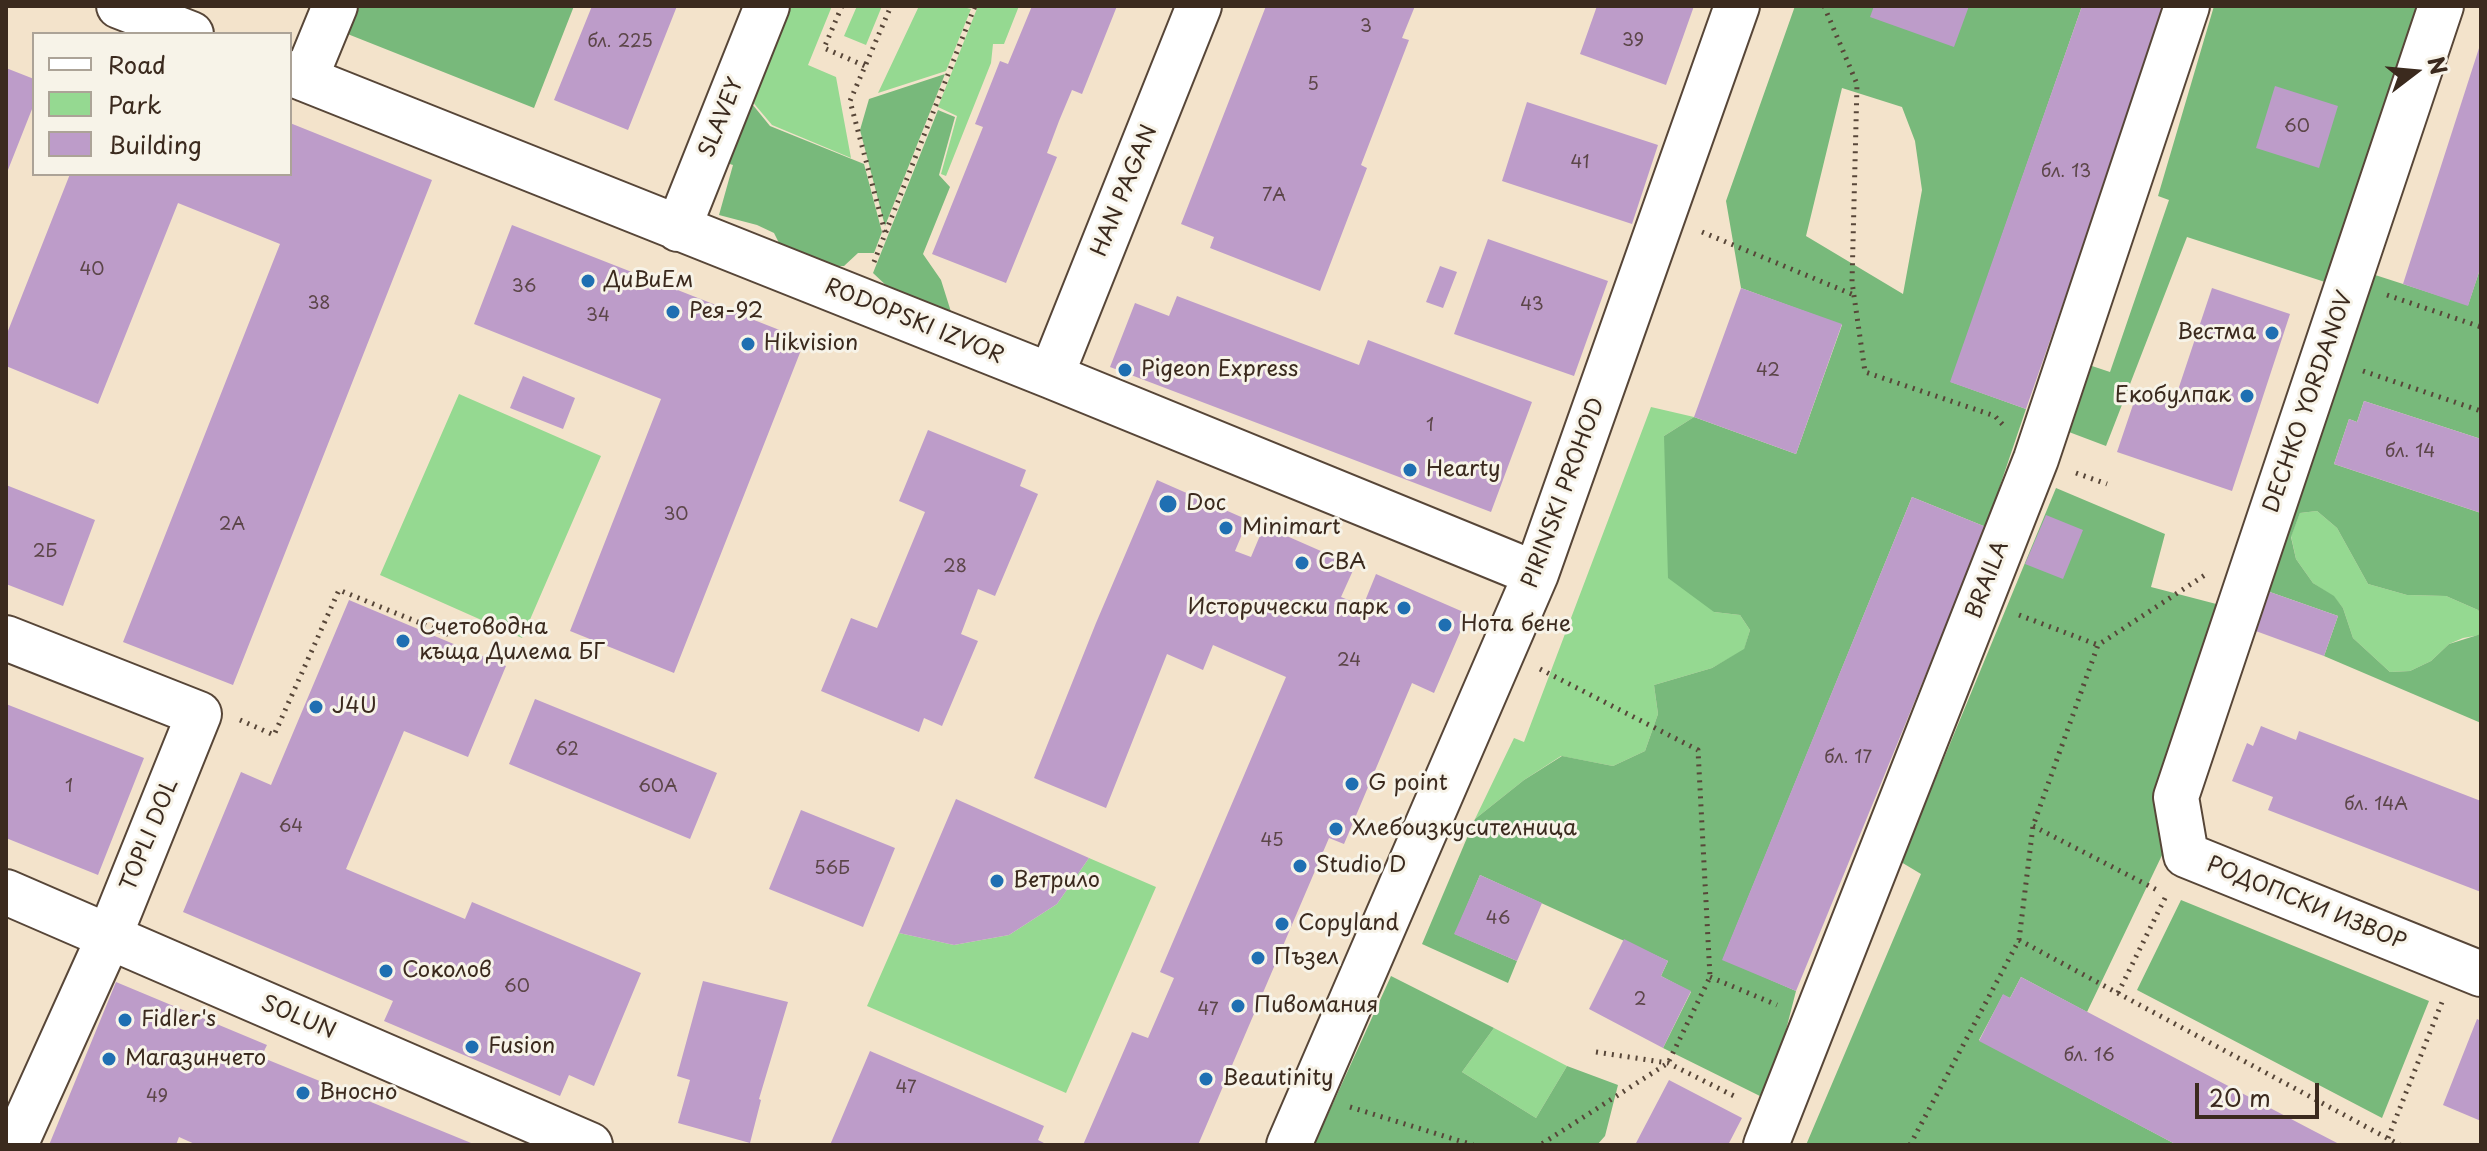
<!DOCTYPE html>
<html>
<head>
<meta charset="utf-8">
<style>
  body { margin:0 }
  #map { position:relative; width:2487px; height:1151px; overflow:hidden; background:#f3e3cb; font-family:"Playpen Sans",sans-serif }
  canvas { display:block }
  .frame { position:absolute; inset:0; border:8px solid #3b2a1e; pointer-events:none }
  .legend { position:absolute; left:32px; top:32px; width:260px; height:144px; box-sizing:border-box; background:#f7f3e8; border:2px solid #aca397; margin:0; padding:10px 14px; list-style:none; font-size:24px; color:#3b2a1e }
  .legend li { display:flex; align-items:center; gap:16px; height:40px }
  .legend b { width:40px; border:2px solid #aca397 }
  .north { position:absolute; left:2375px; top:32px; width:80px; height:80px; -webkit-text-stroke:6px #f7f3e8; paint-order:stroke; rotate:74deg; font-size:22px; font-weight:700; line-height:32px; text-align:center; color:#3b2a1e }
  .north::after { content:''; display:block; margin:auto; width:28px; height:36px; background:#3b2a1e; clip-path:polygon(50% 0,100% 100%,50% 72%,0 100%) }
  .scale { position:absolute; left:2195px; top:1083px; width:124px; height:36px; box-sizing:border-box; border:4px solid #3b2a1e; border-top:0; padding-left:10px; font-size:24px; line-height:28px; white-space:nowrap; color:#3b2a1e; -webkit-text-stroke:6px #f7f3e8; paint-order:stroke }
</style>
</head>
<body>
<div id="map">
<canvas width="2487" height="1151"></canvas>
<div class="frame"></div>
<ul class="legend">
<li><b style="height:10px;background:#fff"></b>Road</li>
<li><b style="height:22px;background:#95d991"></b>Park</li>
<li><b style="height:22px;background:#bd9cc9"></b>Building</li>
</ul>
<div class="north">N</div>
<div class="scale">20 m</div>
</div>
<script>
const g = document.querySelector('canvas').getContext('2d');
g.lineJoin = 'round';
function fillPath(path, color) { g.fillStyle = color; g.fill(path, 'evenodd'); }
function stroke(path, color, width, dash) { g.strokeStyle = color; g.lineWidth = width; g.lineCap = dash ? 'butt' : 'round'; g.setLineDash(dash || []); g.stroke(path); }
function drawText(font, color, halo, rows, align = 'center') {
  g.font = font + ' "Playpen Sans",sans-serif'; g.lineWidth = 6; g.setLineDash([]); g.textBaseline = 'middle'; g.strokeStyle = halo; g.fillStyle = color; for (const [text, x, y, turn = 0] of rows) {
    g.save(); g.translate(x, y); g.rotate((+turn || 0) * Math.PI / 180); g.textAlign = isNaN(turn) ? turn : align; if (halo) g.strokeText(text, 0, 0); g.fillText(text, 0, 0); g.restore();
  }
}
fillPath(new Path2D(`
  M772 6H832L808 65 836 77 851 158 772 125 740 87Z
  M857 6H882L866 45 844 36Z
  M919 6H959L971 9 946 71 878 93Z
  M978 6H1019L1004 44H993L991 63 946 176 941 174 957 116 938 107Z
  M459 394 601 456 522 638 380 575Z
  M1651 407 1694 417 1664 436 1714 612 1740 615 1750 630 1744 650 1712 668 1654 685 1658 714 1645 751 1613 766 1561 756 1524 780 1475 819 1514 738 1524 742Z
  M2317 511 2337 528 2368 584 2407 595 2446 596 2478 610 2481 615 2480 635 2463 638 2449 644 2431 661 2410 671 2390 672 2353 638 2343 608 2334 597 2313 583 2296 559 2291 536 2300 513Z
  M1089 858 1156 887 1066 1093 867 1006 899 933 954 945 1009 935 1057 904Z
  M1494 1028 1567 1066 1536 1118 1462 1072Z`), '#95d991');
fillPath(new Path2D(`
  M344 6H574L534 108 335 29Z
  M1795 6H2082L1951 382 2026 409 1986 527 1912 497 1723 959 1796 991 1768 1100 1663 1048 1691 992 1661 976 1668 961 1480 875 1455 934 1517 961 1508 983 1422 944 1475 819 1524 780 1562 756 1613 766 1645 751 1658 714 1654 685 1712 668 1744 649 1750 630 1740 615 1714 612 1668 578 1664 436 1694 417 1796 454 1842 325 1741 288 1726 201ZM1842 88 1902 107 1915 141 1922 190 1903 294 1806 236Z
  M2214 6H2422L2328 283 2187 237 2106 446 2061 429 2083 363 2110 372 2169 200 2158 196Z
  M945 74 885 226 860 130 869 99Z
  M739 88 770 126 864 164 882 232 874 253H858L844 266 791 267 774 233 757 225 719 215 733 165 711 158Z
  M938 110 955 117 939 175 950 187 923 254 941 280 952 315 891 290 873 273Z
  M2481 266V439L2364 401 2357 422 2349 419 2334 464 2481 513V615L2478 610 2446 596 2407 595 2368 584 2337 528 2317 511 2300 513 2291 537 2296 559 2313 583 2334 596 2343 608 2353 638 2390 672 2410 671 2431 661 2449 644 2481 634V723L2324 656 2338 616 2267 591 2369 273 2468 305Z
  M2056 488 2165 534 2151 587 2224 606 2164 851 2087 1012 2021 977 2010 998 2003 995 1979 1040 2177 1145H1806L1921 874 1901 862Z
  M2181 900 2429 1001 2382 1118 2137 990Z
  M1391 976 1494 1028 1462 1072 1536 1118 1567 1066 1618 1085 1605 1136 1597 1145H1314Z`), '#78b97b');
fillPath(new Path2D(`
  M592 6H677L628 130 554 100Z
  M1032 6H1117L1082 94 1072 90 1059 121 1047 153 1057 157 1006 283 932 254 983 127 975 124 1000 61 1008 64Z
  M1266 6H1415L1402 38 1409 40 1361 165 1367 168 1320 291 1210 248 1214 237 1181 224Z
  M1597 6H1694L1666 85 1580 54Z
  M1874 6H1969L1954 47 1870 17Z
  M2082 6H2167L2026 409 1950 382Z
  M2480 45 2481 266 2468 306 2403 284Z
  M6 68 34 79V104L6 175Z
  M2275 86 2338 106 2319 168 2256 148Z
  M1527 102 1658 145 1632 224 1502 181Z
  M290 123 432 180 233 685 123 642 280 244 178 203 98 404 6 366V336L70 174H290Z
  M512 225 805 340 674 673 570 631 661 399 474 324Z
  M1488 239 1608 281 1574 376 1454 334Z
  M1440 266 1457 272 1443 308 1426 302Z
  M1741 288 1842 324 1796 454 1694 417Z
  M2212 288 2290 314 2232 491 2117 452 2137 393 2173 405Z
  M1177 296 1359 365 1368 340 1532 402 1491 512 1110 367 1135 303 1169 316Z
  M523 376 575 398 563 429 510 408Z
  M2364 401 2481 439V513L2334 464 2349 419 2357 422Z
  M928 430 1026 470 1020 486 1038 494 995 596 978 589 961 634 978 641 942 726 924 718 919 732 821 691 851 618 877 628 925 512 899 501Z
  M1157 480 1248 520 1235 551 1251 557 1264 526 1355 566 1341 597 1363 606 1376 574 1468 614 1434 693 1412 683 1344 844 1329 838 1198 1145H1083L1132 1032 1148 1038 1174 978 1160 972 1286 677 1213 645 1203 670 1167 654 1106 808 1034 778 1096 623Z
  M6 485 95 520 63 606 6 584Z
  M1912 497 1986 527 1796 991 1722 960Z
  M2046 515 2083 530 2063 579 2025 564Z
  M2267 591 2338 616 2324 656 2253 630Z
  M349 600 506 666 468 757 404 731 346 869 465 919 472 902 641 973 594 1086 569 1075 560 1096 384 1021 393 1001 183 912 241 772 271 785Z
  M535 699 717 773 690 839 509 764Z
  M6 704 144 758 98 875 6 838Z
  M2261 726 2296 740 2299 731 2481 801V892L2268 810 2273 797 2232 781 2247 743 2253 746Z
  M956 799 1089 858 1057 904 1009 935 954 945 899 933Z
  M801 810 895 848 863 927 769 889Z
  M1480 875 1542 903 1517 961 1454 934Z
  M1624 939 1668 961 1661 976 1691 991 1663 1048 1589 1009Z
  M2021 977 2312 1130 2341 1145H2177L1979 1041 2003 994 2010 998Z
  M703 981 788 1002 759 1099 761 1100 750 1143 678 1123 690 1080 677 1076Z
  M116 982 267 1045 261 1057 476 1145H197L179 1137 176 1145H49Z
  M2477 1019 2481 1021V1121L2443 1105Z
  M870 1051 1044 1126 1038 1140 1048 1145H830Z
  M1669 1080 1742 1118 1728 1145H1635Z`), '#bd9cc9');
const street = new Path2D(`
  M119 6 191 34
  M2441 6 2176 797 2186 855 2481 974
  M290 73 1051 376 1536 574
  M305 79 335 6
  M678 229 767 6
  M1051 376 1199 6
  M6 638 199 714 109 937 15 1145
  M6 892 590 1145
  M1289 1145 1536 574 1737 6
  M1766 1145 2036 459 2187 6`);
stroke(street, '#574638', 48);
stroke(new Path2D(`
  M842 6 824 48 865 66
  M1824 6 1857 84 1852 282 1865 372 1995 416 2003 425
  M885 232 850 101 891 6
  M1702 232 1854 295
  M874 262 975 6
  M2387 295 2481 327
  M2363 371 2481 411
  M2076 473 2107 484
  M2019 615 2098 645
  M1540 669 1698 750 1710 977 1668 1063 1540 1145
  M240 720 274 735 339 590 452 636
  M2033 826 2159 891
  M2019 940 2400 1145
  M1710 977 1777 1005
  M2118 993 2167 894
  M1596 1052 1668 1063 1738 1098
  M1350 1107 1473 1145
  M2388 1138 2442 1002
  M1910 1145 2019 940 2033 826 2098 645 2205 575`), '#574638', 5, [2, 6]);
stroke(street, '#fff', 44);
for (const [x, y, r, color] of [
  [588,281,8,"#1f6fb2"],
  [673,312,8,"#1f6fb2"],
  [2272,333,8,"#1f6fb2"],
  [748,344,8,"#1f6fb2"],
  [1125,370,8,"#1f6fb2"],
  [2247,396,8,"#1f6fb2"],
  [1410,470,8,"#1f6fb2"],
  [1168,504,10,"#1f6fb2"],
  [1226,528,8,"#1f6fb2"],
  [1302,563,8,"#1f6fb2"],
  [1404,608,8,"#1f6fb2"],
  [1445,625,8,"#1f6fb2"],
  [403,641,8,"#1f6fb2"],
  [316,707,8,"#1f6fb2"],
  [1352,784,8,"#1f6fb2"],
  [1336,829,8,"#1f6fb2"],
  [1300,866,8,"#1f6fb2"],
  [997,881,8,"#1f6fb2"],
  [1282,924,8,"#1f6fb2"],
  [1258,958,8,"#1f6fb2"],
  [386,971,8,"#1f6fb2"],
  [1238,1006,8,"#1f6fb2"],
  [125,1020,8,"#1f6fb2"],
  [472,1047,8,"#1f6fb2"],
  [109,1059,8,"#1f6fb2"],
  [1206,1079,8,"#1f6fb2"],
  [303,1093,8,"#1f6fb2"]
]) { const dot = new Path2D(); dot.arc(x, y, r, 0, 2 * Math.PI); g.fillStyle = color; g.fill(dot); stroke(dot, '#f7f3e8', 3); }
drawText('18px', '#5c4649', null, [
  ["3",1366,27],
  ["39",1633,41],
  ["бл. 225",620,42],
  ["5",1313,85],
  ["60",2297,127],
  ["41",1580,163],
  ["бл. 13",2066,172],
  ["7А",1274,196],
  ["40",92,270],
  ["36",524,287],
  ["38",319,304],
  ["43",1532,305],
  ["34",598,316],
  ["42",1768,371],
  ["1",1430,426],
  ["бл. 14",2410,452],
  ["30",676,515],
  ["2А",232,525],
  ["2Б",45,552],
  ["28",955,567],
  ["24",1349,661],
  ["62",567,750],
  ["бл. 17",1848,758],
  ["1",69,787],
  ["60А",658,787],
  ["бл. 14А",2376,805],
  ["64",291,827],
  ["45",1272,841],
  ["56Б",832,869],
  ["46",1498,919],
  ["60",517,987],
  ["2",1640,1000],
  ["47",1208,1010],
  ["бл. 16",2089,1056],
  ["47",906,1088],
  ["49",157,1097]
]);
drawText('22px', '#3b2a1e', '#f7f3e8', [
  ["SLAVEY",722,118,-68],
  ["HAN PAGAN",1125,191,-68],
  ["RODOPSKI IZVOR",914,322,22],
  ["DECHKO YORDANOV",2309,402,-71],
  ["PIRINSKI PROHOD",1564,493,-70],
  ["BRAILA",1988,580,-69],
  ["TOPLI DOL",150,835,-68],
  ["РОДОПСКИ ИЗВОР",2306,904,22],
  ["SOLUN",298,1018,23]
]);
drawText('22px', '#3b2a1e', '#f7f3e8', [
  ["ДиВиЕм",604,281],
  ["Рея-92",689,312],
  ["Вестма",2256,333,"right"],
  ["Hikvision",764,344],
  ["Pigeon Express",1141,370],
  ["Екобулпак",2231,396,"right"],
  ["Hearty",1426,470],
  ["Doc",1186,504],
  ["Minimart",1242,528],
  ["CBA",1318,563],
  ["Исторически парк",1388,608,"right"],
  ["Нота бене",1461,625],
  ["Счетоводна",419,628],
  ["къща Дилема БГ",419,653],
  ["J4U",332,707],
  ["G point",1368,784],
  ["Хлебоизкусителница",1352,829],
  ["Studio D",1316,866],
  ["Ветрило",1013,881],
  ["Copyland",1298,924],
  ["Пъзел",1274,958],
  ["Соколов",402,971],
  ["Пивомания",1254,1006],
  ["Fidler's",141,1020],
  ["Fusion",488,1047],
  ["Магазинчето",125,1059],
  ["Beautinity",1222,1079],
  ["Вносно",319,1093]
], 'left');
</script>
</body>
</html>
